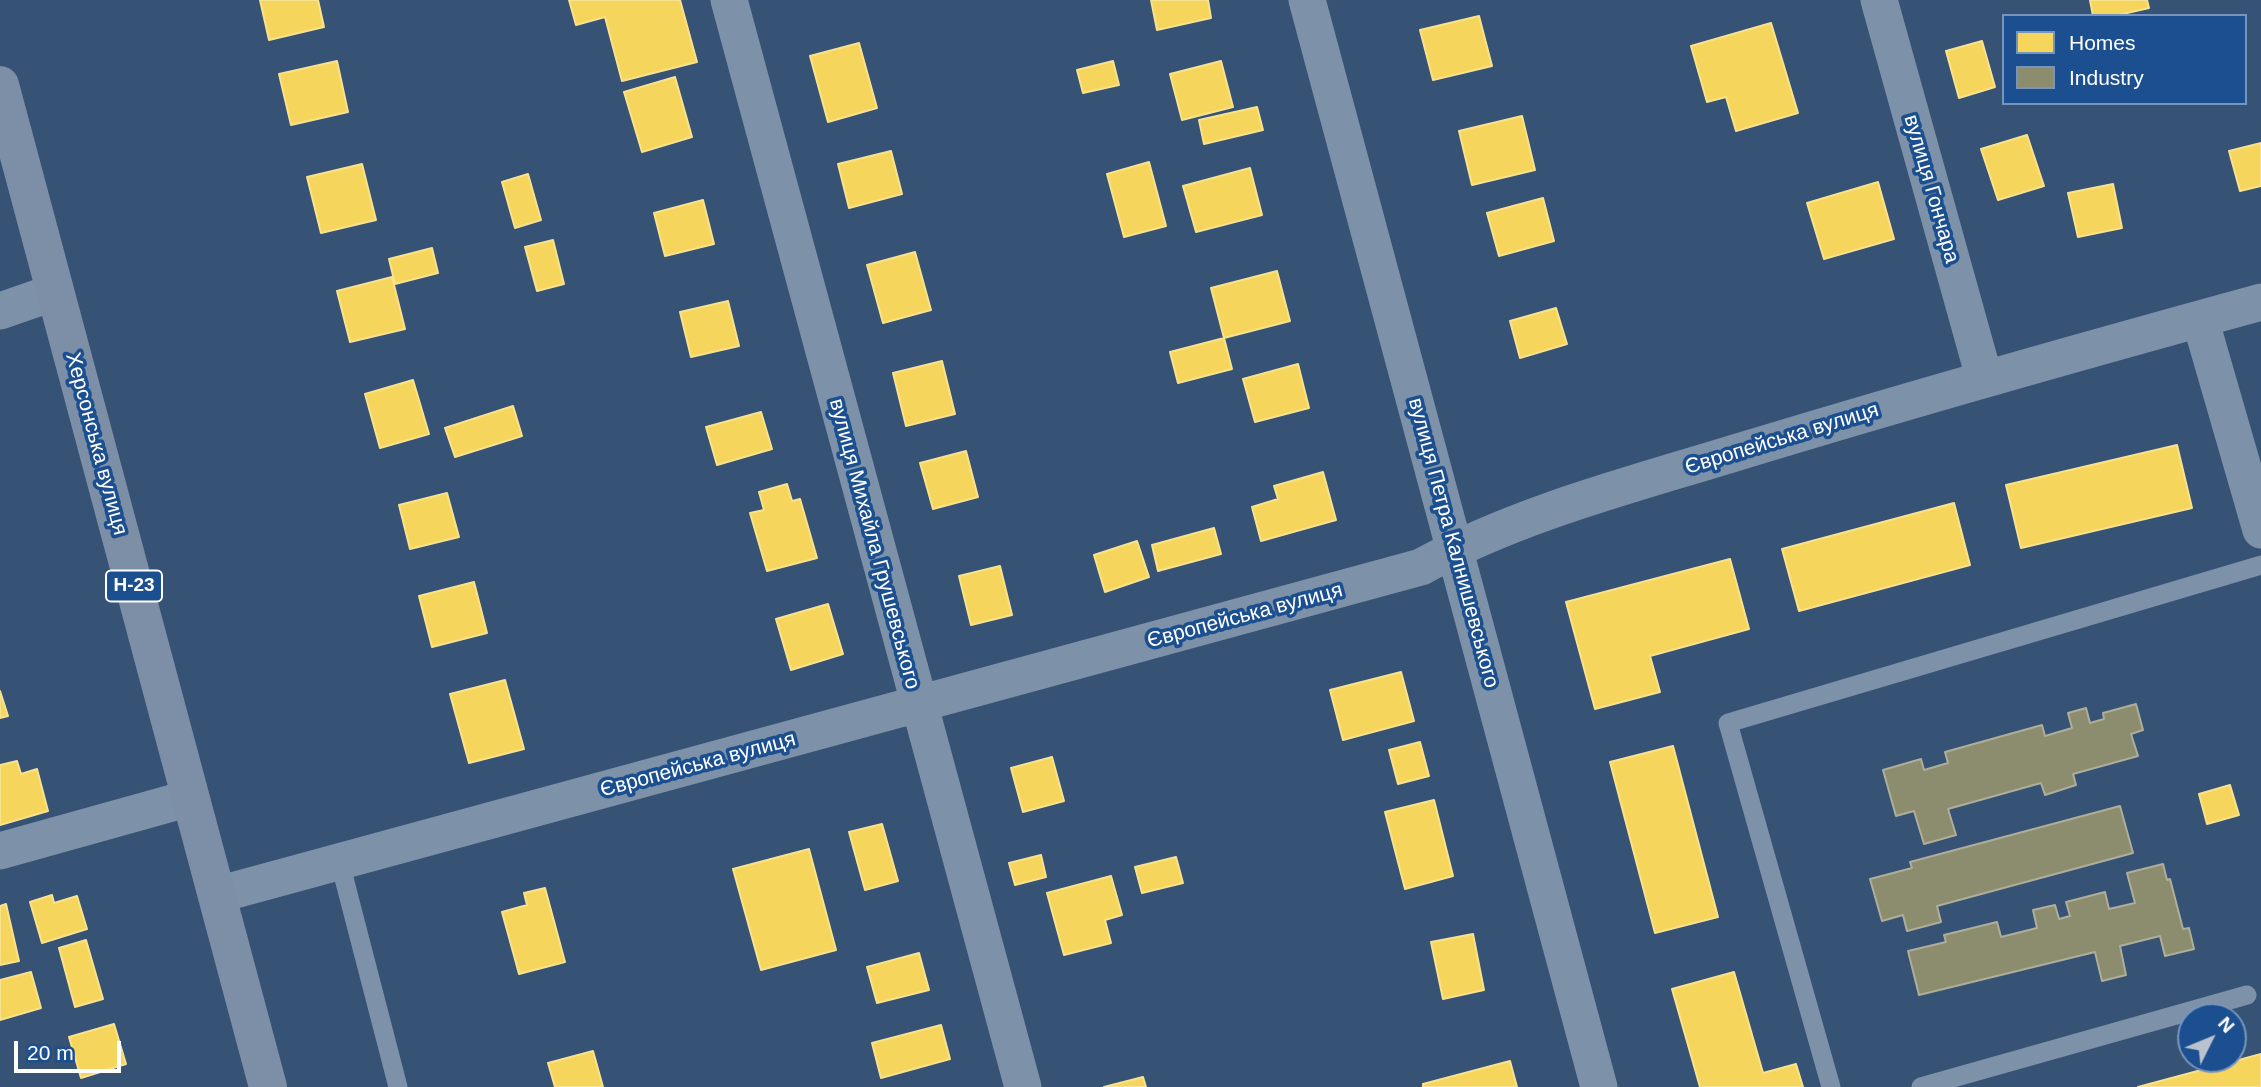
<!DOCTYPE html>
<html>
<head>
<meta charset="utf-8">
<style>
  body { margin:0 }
  #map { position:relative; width:2261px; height:1087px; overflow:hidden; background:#365274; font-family:Arial,sans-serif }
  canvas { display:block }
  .legend { position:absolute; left:2002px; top:14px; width:245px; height:91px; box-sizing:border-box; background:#1b4f8f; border:2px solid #7695bc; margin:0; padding:9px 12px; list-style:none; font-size:21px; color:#fff }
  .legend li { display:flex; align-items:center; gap:14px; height:35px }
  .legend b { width:35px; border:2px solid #7695bc }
  .north { position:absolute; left:2177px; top:1003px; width:70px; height:70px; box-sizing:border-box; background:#1b4f8f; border:2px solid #7695bc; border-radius:50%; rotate:47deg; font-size:19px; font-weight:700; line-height:28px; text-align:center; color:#fff }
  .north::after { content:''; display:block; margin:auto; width:24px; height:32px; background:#b9c2ce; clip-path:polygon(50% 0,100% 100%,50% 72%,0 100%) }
  .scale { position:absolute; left:14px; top:1041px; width:107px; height:32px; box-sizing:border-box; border:4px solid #fff; border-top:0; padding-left:9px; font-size:21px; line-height:24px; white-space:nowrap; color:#fff; -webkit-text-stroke:5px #1b4f8f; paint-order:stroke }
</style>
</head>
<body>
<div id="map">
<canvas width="2261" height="1087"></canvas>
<ul class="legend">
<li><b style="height:19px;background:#f6d55c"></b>Homes</li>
<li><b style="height:19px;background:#8c8c6e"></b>Industry</li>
</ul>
<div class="north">N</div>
<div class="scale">20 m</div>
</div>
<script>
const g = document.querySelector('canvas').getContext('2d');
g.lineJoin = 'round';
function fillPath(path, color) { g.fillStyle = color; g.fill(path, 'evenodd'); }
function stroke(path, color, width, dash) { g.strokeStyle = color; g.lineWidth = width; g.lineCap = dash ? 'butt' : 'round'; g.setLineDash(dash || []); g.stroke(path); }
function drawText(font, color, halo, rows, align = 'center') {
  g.font = font + ' Arial,sans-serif'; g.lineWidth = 7; g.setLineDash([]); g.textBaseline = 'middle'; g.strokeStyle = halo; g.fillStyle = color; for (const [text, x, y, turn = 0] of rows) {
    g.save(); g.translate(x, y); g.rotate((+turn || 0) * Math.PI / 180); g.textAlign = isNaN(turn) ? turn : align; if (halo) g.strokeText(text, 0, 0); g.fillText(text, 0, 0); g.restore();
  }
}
const homes = new Path2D(`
  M260 0H318L324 27 269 40Z
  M569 0H680L697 62 622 81 605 17 576 25Z
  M1151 0H1208L1211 18 1157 30Z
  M2090 0H2147L2149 8 2114 16H2093Z
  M1479 16 1492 66 1433 80 1420 30Z
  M1771 23 1798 113 1736 131 1726 97 1707 102 1691 46Z
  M1982 41 1995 87 1959 98 1946 51Z
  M859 43 877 108 828 122 810 56Z
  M337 61 348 112 291 125 279 74Z
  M1113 61 1119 85 1083 93 1077 70Z
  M1221 61 1233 107 1182 120 1170 74Z
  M675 77 692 137 642 152 624 92Z
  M1257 107 1263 130 1204 144 1199 120Z
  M1522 116 1535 170 1472 185 1459 131Z
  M2027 135 2044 186 1998 200 1981 149Z
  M2261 143V186L2240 191 2229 151Z
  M891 151 902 194 849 208 838 164Z
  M1149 162 1166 226 1124 237 1107 174Z
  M362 164 376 220 321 233 307 177Z
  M1250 168 1262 215 1196 232 1183 186Z
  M528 174 541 220 515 228 502 182Z
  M1878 182 1894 239 1824 259 1807 203Z
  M2113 184 2122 228 2078 237 2068 193Z
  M1543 198 1554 241 1499 256 1487 213Z
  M703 200 714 244 665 256 654 213Z
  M553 240 564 284 537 291 525 247Z
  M432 248 438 273 395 284 389 259Z
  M915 252 931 310 883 323 867 265Z
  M1277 271 1290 321 1224 338 1211 288Z
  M392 277 405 329 350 342 337 291Z
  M728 301 739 346 691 357 680 312Z
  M1556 308 1567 344 1520 358 1510 321Z
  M1224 338 1232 369 1178 383 1170 352Z
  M942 361 955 414 906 426 893 373Z
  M1298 364 1309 408 1255 422 1243 379Z
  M413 380 429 434 380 448 365 394Z
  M513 406 522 436 455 457 445 428Z
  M761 412 772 449 717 465 706 427Z
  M2177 445 2192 508 2021 548 2006 485Z
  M966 451 978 497 933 509 920 463Z
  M1323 472 1336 520 1261 541 1252 507 1278 499 1274 486Z
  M787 484 792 501 800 499 817 558 767 571 750 513 764 510 759 492Z
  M447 493 459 537 410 549 399 505Z
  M1954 503 1970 565 1799 611 1782 549Z
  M1214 528 1221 554 1158 571 1152 545Z
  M1137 541 1149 577 1105 592 1094 555Z
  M1730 559 1749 629 1650 656 1660 692 1595 709 1566 602Z
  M1000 566 1012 615 971 625 959 576Z
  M474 582 487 633 432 647 419 596Z
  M828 604 843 654 791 670 776 619Z
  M1401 672 1414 721 1343 740 1330 690Z
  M505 680 524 749 469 763 450 694Z
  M0 691 8 716 0 718Z
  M1420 742 1429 776 1398 784 1389 750Z
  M1673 746 1718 917 1655 933 1610 762Z
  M1052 757 1064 801 1023 812 1011 768Z
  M17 761 21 774 37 769 48 811 0 825V765Z
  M2230 785 2239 815 2207 824 2199 794Z
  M1434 800 1453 876 1405 889 1385 812Z
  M882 824 898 881 865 890 849 832Z
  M809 849 836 950 761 970 733 869Z
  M1041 855 1046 877 1015 885 1009 863Z
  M1176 857 1183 883 1142 893 1135 867Z
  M1111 876 1122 915 1105 920 1111 943 1064 955 1047 893Z
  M545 888 565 962 519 974 502 912 527 905 524 893Z
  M52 895 54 903 77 896 87 929 42 943 30 902Z
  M6 904 19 961 0 965V906Z
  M1473 934 1484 990 1443 999 1431 942Z
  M86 940 103 999 75 1007 59 948Z
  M919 953 929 990 877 1003 867 967Z
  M31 972 41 1008 0 1020V980Z
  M1734 972 1763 1073 1796 1064 1803 1087H1700L1672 989Z
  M114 1024 126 1064 81 1078 69 1037Z
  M941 1025 950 1059 881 1078 872 1043Z
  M593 1051 603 1087H555L548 1063Z
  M2261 1054V1087H2138Z
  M1510 1061 1517 1087H1423V1084Z
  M1143 1077 1146 1087H1104Z`);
fillPath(homes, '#f6d55c');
stroke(homes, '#f9e28d', 2);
const industry = new Path2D(`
  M2136 704 2143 730 2131 734 2138 756 2073 774 2076 785 2045 795 2041 783 1948 809 1956 835 1924 844 1914 811 1896 816 1883 770 1921 759 1924 770 1948 763 1945 752 2042 725 2045 736 2072 728 2068 713 2086 708 2090 723 2104 719 2103 713Z
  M2120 806 2133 853 1937 906 1941 922 1907 931 1903 915 1882 921 1870 879 1912 868 1910 862Z
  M2163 864 2167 880 2170 879 2183 929 2189 928 2194 949 2165 956 2160 936 2120 946 2126 975 2102 981 2095 952 1919 995 1908 951 1946 942 1944 935 1997 922 2001 937 2037 928 2033 910 2055 905 2059 919 2070 916 2066 902 2105 892 2109 909 2135 903 2127 873Z`);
fillPath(industry, '#8c8c6e');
stroke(industry, '#aeae9a', 2);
stroke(new Path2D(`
  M339 859 398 1087
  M1831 1087 1728 723 2261 565
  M1921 1087 2247 995`), '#7d92a8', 19);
stroke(new Path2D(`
  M729 0 1023 1087
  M1307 0 1599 1087
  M1879 0 1984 377
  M0 311 55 292
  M2200 319 2261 530
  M0 851 190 798
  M217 895 1421 567C1520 513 1631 485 1738 452 1912 399 2086 350 2261 302`), '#7d92a8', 37);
stroke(new Path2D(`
  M0 85 268 1087`), '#7d8ea7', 38);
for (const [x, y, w] of [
  [134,586,56]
]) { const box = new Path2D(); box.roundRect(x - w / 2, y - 15.5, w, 31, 5); g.fillStyle = '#1b4f8f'; g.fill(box); stroke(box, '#fff', 2); }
drawText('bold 19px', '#fff', null, [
  ["Н-23",134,586]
]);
drawText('21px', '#fff', '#1b4f8f', [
  ["вулиця Гончара",1931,189,74],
  ["Європейська вулиця",1782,439,-17],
  ["Херсонська вулиця",96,444,75],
  ["вулиця Петра Калнишевського",1453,543,75],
  ["вулиця Михайла Грушевського",874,544,75],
  ["Європейська вулиця",1245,616,-15],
  ["Європейська вулиця",698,765,-15]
]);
</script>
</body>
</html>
